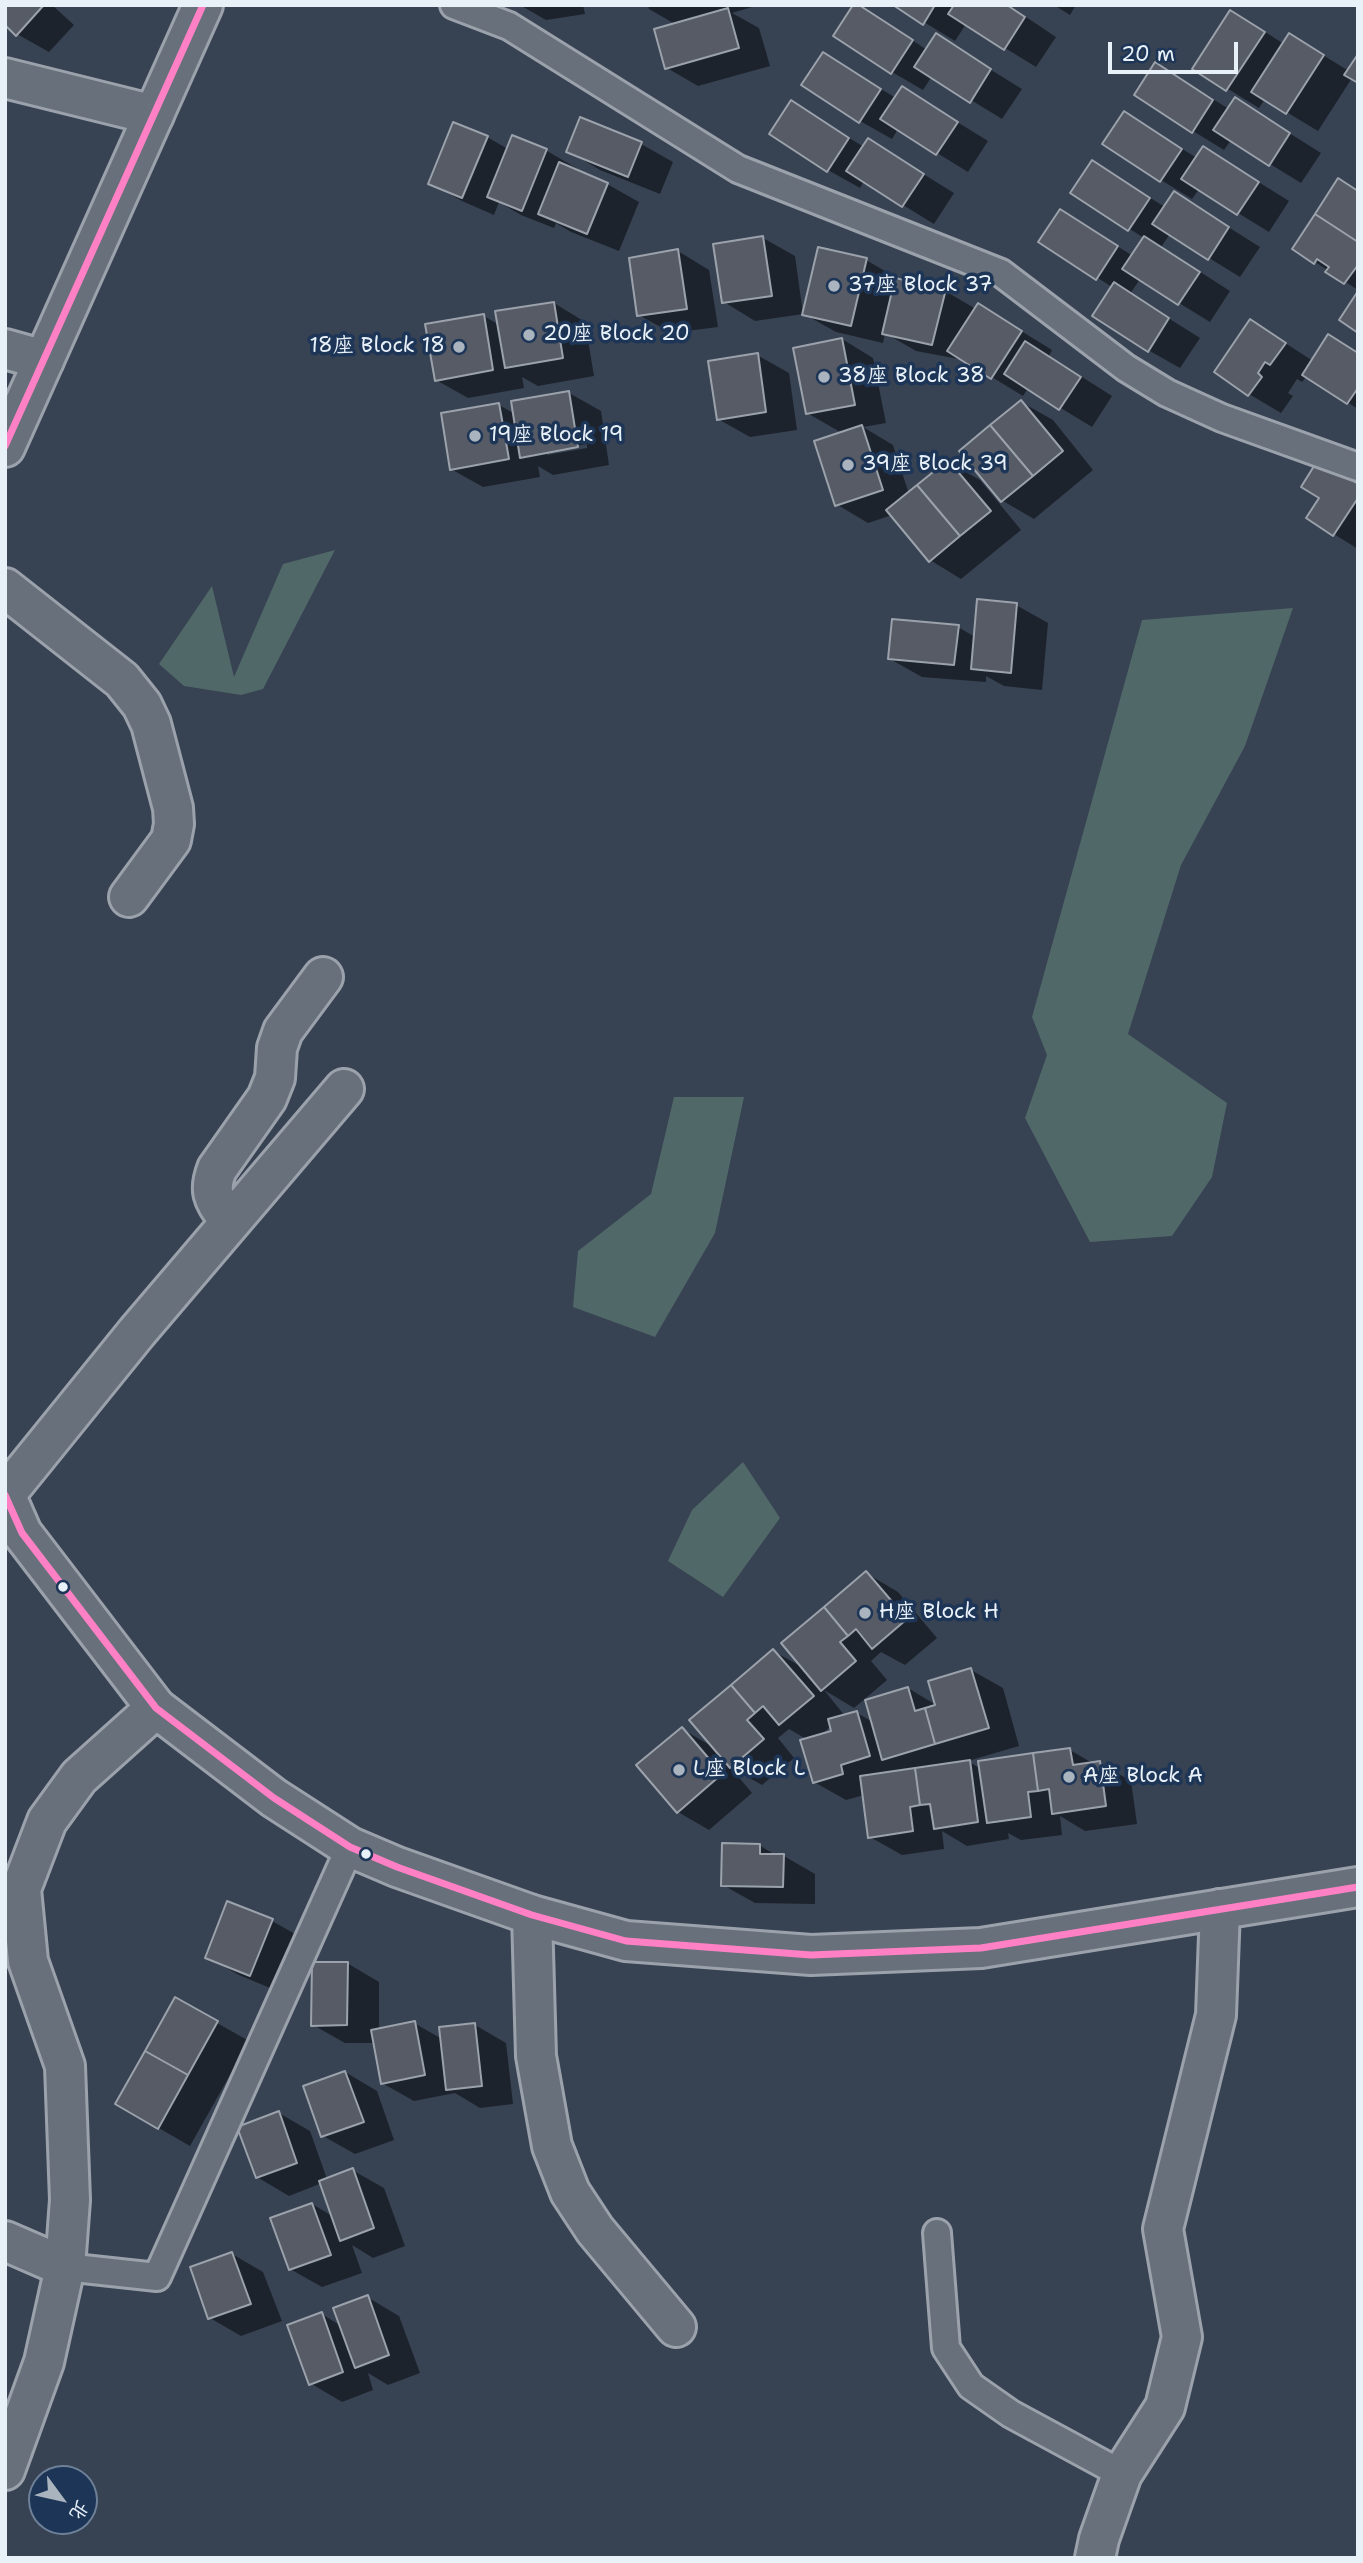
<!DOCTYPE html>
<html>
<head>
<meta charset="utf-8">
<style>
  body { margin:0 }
  #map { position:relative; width:1363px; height:2563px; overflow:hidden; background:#374253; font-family:"Shantell Sans","LXGW WenKai TC",sans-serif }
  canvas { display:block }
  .frame { position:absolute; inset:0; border:7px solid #e8f1f8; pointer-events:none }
  .north { position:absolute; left:28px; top:2465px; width:70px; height:70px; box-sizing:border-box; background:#1d3557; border:2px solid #6e8097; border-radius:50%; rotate:123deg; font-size:19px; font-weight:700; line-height:28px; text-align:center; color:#e8f1f8 }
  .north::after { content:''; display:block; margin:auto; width:24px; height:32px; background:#aab4be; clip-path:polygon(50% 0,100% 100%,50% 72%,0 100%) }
  .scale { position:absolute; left:1108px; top:42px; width:130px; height:32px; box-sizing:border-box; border:4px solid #e8f1f8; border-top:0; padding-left:9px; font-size:21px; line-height:24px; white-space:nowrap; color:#e8f1f8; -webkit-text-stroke:5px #1d3557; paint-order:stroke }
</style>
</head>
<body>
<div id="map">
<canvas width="1363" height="2563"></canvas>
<div class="frame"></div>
<div class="north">北</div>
<div class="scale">20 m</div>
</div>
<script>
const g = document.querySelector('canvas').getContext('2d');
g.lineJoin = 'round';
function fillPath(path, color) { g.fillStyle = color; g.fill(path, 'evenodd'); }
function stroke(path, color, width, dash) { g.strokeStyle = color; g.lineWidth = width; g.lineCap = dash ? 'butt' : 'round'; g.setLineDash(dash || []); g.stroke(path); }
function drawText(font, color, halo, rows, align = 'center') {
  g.font = font + ' "Shantell Sans","LXGW WenKai TC",sans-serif'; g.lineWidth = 7; g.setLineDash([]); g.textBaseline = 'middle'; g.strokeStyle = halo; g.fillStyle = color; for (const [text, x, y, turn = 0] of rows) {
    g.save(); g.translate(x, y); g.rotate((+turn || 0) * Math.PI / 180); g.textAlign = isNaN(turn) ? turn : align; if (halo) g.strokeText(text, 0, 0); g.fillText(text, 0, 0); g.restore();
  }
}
fillPath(new Path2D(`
  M335 550 263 689 241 695 184 686 159 664 212 586 234 677 283 564Z
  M1293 608 1245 746 1181 865 1128 1034 1227 1103 1212 1177 1172 1236 1090 1242 1025 1118 1047 1055 1032 1017 1142 620Z
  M674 1097H744L715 1233 655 1337 573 1307 578 1251 651 1194Z
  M743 1462 780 1518 723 1597 668 1561 692 1510Z`), '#516868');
fillPath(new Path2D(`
  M5 5H52L74 25 49 52 17 34Z
  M520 5H583L585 14 546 20Z
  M648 5H751L752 7 732 13 759 28 770 66 698 86 667 68 675 24 649 9Z
  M896 5H1008L1056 37 1036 67 966 24 955 41Z
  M1054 5H1076L1070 15Z
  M887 23 927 50 936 36 1022 89 1002 119 932 76 923 90 892 72Z
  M1262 30 1284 44 1290 35 1349 71 1352 78 1318 131 1265 99 1259 108 1194 68Z
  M823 54 896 98 902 88 988 141 968 172 898 129 892 139 860 121Z
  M1156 64 1229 109 1235 99 1321 153 1301 183 1231 140 1224 150 1193 131Z
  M792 103 864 147 868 140 954 193 934 224 864 181 860 188 828 170Z
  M1124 113 1197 158 1204 148 1289 201 1269 232 1199 189 1192 199 1161 180Z
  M581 119 641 144 673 162 660 194 600 170 568 151Z
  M487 137 508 149 513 138 547 151 578 169 577 172 607 184 639 202 619 251 571 232 556 223 554 228 521 215 499 202 494 215 462 201 430 183Z
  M1092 162 1165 207 1174 193 1260 247 1240 277 1170 234 1161 247 1230 291 1210 322 1140 279 1130 294 1200 338 1180 368 1148 350 1112 287 1041 242 1061 211 1133 256 1144 238 1073 193Z
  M1358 192V290L1315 262Z
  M763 238 795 256 803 314 755 321 724 302Z
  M678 251 709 270 718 327 671 333 639 315Z
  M866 260 897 278V280L945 291 976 309 979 305 1052 350 1049 356 1112 396 1092 427 1028 388 1023 396 964 360 916 351 885 333 883 343 836 332 804 314Z
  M554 303 585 322 594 376 538 386 522 377 524 388 468 398 436 380 484 316 499 325Z
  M1251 321 1313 361 1358 353V409L1307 376 1302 382 1297 379 1288 393 1293 396 1281 413 1249 394Z
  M842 339 873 358 886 423 863 427 893 445 909 494 948 462 980 480 1021 530 961 579 930 560 892 515 868 523 836 504 842 433 807 413Z
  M757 355 789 373 797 430 750 437 718 419Z
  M569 393 601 411 609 465 553 475 538 466 540 477 483 487 451 469 499 405 515 414ZM587 444V448L547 455V451Z
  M1021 402 1053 420 1093 470 1034 519 1003 501Z
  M1320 461 1358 483V549L1308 518 1321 498Z
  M1016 605 1048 623 1042 690 1004 686 986 676V682L922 677 890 659 958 627 975 637Z
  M866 1573 898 1592 937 1638 905 1665 881 1652 871 1661 887 1680 854 1708 824 1690 845 1716 857 1713 873 1722 908 1688 936 1705 971 1670 1003 1688 1019 1746 968 1761 981 1769 1070 1750 1094 1764 1100 1763 1131 1781 1137 1824 1085 1831 1060 1816 1062 1835 1021 1840 1008 1833 1009 1839 967 1846 942 1831 944 1849 902 1855 870 1837 864 1795 846 1800 814 1782 808 1740 789 1729 778 1738 794 1758 762 1785 730 1767 752 1793 709 1830 678 1812 682 1729 713 1747 773 1651 804 1668ZM831 1726 833 1732 819 1737Z
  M759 1845 777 1856H784L815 1874V1904L755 1903 723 1885Z
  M228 1903 272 1921 304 1939 282 1993 239 1975 207 1957Z
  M347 1963 379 1982V2030L414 2023 442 2039 475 2025 506 2043 513 2104 480 2108 455 2093 414 2101 382 2083 375 2043H345L313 2025Z
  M176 2000 249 2041 190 2146 117 2104Z
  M345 2072 377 2091 394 2140 355 2154 323 2136Z
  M279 2113 310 2131 327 2179 352 2170 384 2188 405 2246 373 2258 352 2245 362 2273 322 2287 290 2269 312 2204 334 2217 322 2183 289 2196 257 2177Z
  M232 2254 263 2272 282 2321 241 2336 210 2318Z
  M367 2297 399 2316 420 2373 388 2385 368 2373 373 2390 342 2402 310 2383 322 2314 341 2326Z`), '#0007');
const building = new Path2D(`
  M5 5H42L43 6 16 36 5 25Z
  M853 5H859L913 40 891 74 833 36Z
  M893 5H935L923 25Z
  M954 5H1007L1025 17 1004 50 948 14Z
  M728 8 739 48 665 69 654 29Z
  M1230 10 1265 32 1226 91 1192 69Z
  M936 33 991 69 970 103 914 67Z
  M1289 33 1324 55 1286 114 1251 92Z
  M823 52 881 89 859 123 801 85Z
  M1358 54V83L1344 75Z
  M1155 62 1213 100 1192 133 1134 95Z
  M902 86 958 122 936 155 880 119Z
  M1235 97 1290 133 1269 166 1213 130Z
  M791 100 849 138 827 172 769 134Z
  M1124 111 1182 149 1160 182 1102 144Z
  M580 117 642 142 628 177 566 152Z
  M453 122 488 136 462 198 428 184Z
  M512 135 547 149 522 211 487 197Z
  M868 138 924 174 902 207 846 171Z
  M1203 146 1259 182 1237 215 1181 179Z
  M1092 160 1150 198 1128 231 1070 193Z
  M559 162 608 183 587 234 538 214Z
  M1338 178 1358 191V242L1315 214Z
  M1174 191 1229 227 1208 260 1152 224Z
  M1060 209 1118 246 1096 280 1038 242Z
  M1315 214 1358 242V265L1344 284 1325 272 1329 267 1317 259 1314 264 1292 249Z
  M763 236 772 296 722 303 713 244Z
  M1144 236 1200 272 1178 305 1122 269Z
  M818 247 867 258 851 326 802 315Z
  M678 249 687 309 637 316 629 258Z
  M895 278 946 289 932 345 882 334Z
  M1114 282 1169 318 1148 352 1092 316Z
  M1358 291V333L1339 320Z
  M554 302 563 358 505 368 495 311Z
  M978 303 1022 331 991 379 947 351Z
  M484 314 493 370 435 381 425 324Z
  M1250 319 1286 343 1270 365 1265 362 1258 373 1262 377 1248 396 1214 372Z
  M1328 334 1358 353V388L1347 404 1302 375Z
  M842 338 855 405 806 414 793 348Z
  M1025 341 1081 377 1059 410 1004 374Z
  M758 353 766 412 717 420 708 361Z
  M569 391 578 447 520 458 511 401Z
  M1021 400 1063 451 1033 476 990 425Z
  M499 403 509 459 450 470 441 413Z
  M862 425 883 490 835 506 814 441Z
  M990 425 1033 476 1001 502 959 451Z
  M1319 458 1358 484V498L1333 536 1306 518 1319 498 1301 487Z
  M948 460 991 511 960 536 917 485Z
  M917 485 960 536 929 562 886 510Z
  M977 599 1017 603 1011 673 971 669Z
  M892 619 959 625 954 665 888 659Z
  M866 1571 907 1619 872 1649 856 1629 848 1636 824 1607Z
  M824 1607 848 1636 840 1642 856 1661 821 1691 781 1643Z
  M773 1649 814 1696 779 1725 763 1706 755 1713 731 1685Z
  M971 1668 989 1728 935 1744 925 1708 935 1705 928 1681Z
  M731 1685 755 1713 747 1720 764 1739 730 1768 689 1720Z
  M908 1687 915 1711 925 1708 935 1744 882 1760 865 1700Z
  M857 1711 870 1756 841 1765 843 1774 813 1783 800 1740 831 1731 828 1719Z
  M682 1727 722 1774 677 1813 636 1765Z
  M1070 1748 1073 1765 1100 1761 1106 1806 1052 1814 1049 1789 1038 1791 1033 1753Z
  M1033 1753 1038 1791 1028 1792 1031 1817 987 1823 978 1761Z
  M970 1760 978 1822 934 1829 930 1804 920 1805 915 1768Z
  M915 1768 920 1805 910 1807 913 1831 868 1838 860 1776Z
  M722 1843 760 1844V1854H784L783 1887 721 1886Z
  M227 1901 273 1919 250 1976 205 1958Z
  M312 1962H348L347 2025 311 2026Z
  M175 1997 218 2021 188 2075 145 2051Z
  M415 2021 425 2075 381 2084 371 2030Z
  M475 2023 482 2086 446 2090 439 2027Z
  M145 2051 188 2075 158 2129 115 2104Z
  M345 2071 364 2122 321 2137 303 2086Z
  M279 2111 297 2163 256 2178 237 2127Z
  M353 2168 374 2228 340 2241 319 2181Z
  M312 2203 331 2255 289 2270 270 2218Z
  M232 2252 251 2304 208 2319 190 2267Z
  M368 2295 389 2355 355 2368 333 2308Z
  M322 2312 343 2372 309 2385 287 2325Z`);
fillPath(building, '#565b66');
stroke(building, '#9ba2ab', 2);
const service = new Path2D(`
  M454 5 509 26 738 169 1001 273 1126 368 1167 393 1222 418 1358 467
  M937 2233 946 2348 971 2386 1011 2414 1122 2474
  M65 2267 157 2277 350 1847`);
const minor = new Path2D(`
  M5 78 154 115
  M5 349 44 360
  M5 588 122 680 142 705 151 724 173 808 174 824 171 840 129 897
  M230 1222C216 1201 207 1195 217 1169L267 1098 275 1078 277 1048 283 1031 323 977
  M5 1495 137 1332 344 1089
  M532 1915 536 2056 552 2146 570 2192 595 2230 676 2327
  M5 2241 65 2267
  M5 2470 44 2362 65 2267 70 2200 65 2066 28 1961 21 1889 47 1821 79 1777 156 1708
  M1095 2558 1099 2539 1122 2474 1165 2407 1182 2337 1163 2229 1216 2015 1220 1909`);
const tertiary = new Path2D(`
  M5 447 203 5
  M5 1494 22 1533 156 1708 274 1798 350 1847 397 1867 532 1915 626 1941 811 1955 981 1948 1358 1887`);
stroke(service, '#9ba2ab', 32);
stroke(minor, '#9ba2ab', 44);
stroke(tertiary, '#9ba2ab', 44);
stroke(service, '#68717b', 26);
stroke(minor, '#68717b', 38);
stroke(tertiary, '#68717b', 38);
stroke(new Path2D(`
  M5 446 203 5
  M5 1495 22 1533 156 1708 274 1798 350 1847 397 1867 532 1915 626 1941 811 1955 981 1948 1358 1887`), '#ff80c5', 7);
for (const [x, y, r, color] of [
  [834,286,7,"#aab4be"],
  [529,335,7,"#aab4be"],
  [459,347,7,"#aab4be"],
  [824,377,7,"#aab4be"],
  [475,436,7,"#aab4be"],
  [848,465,7,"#aab4be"],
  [63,1587,6,"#e8f1f8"],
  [865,1613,7,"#aab4be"],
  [679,1770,7,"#aab4be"],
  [1069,1777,7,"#aab4be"],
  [366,1854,6,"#e8f1f8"]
]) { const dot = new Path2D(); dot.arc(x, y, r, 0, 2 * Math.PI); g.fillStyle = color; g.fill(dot); stroke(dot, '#1d3557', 2.5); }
drawText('21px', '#e8f1f8', '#1d3557', [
  ["37座 Block 37",848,286],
  ["20座 Block 20",543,335],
  ["18座 Block 18",445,347,"right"],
  ["38座 Block 38",838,377],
  ["19座 Block 19",489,436],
  ["39座 Block 39",862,465],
  ["H座 Block H",879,1613],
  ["L座 Block L",693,1770],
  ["A座 Block A",1083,1777]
], 'left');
</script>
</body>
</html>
